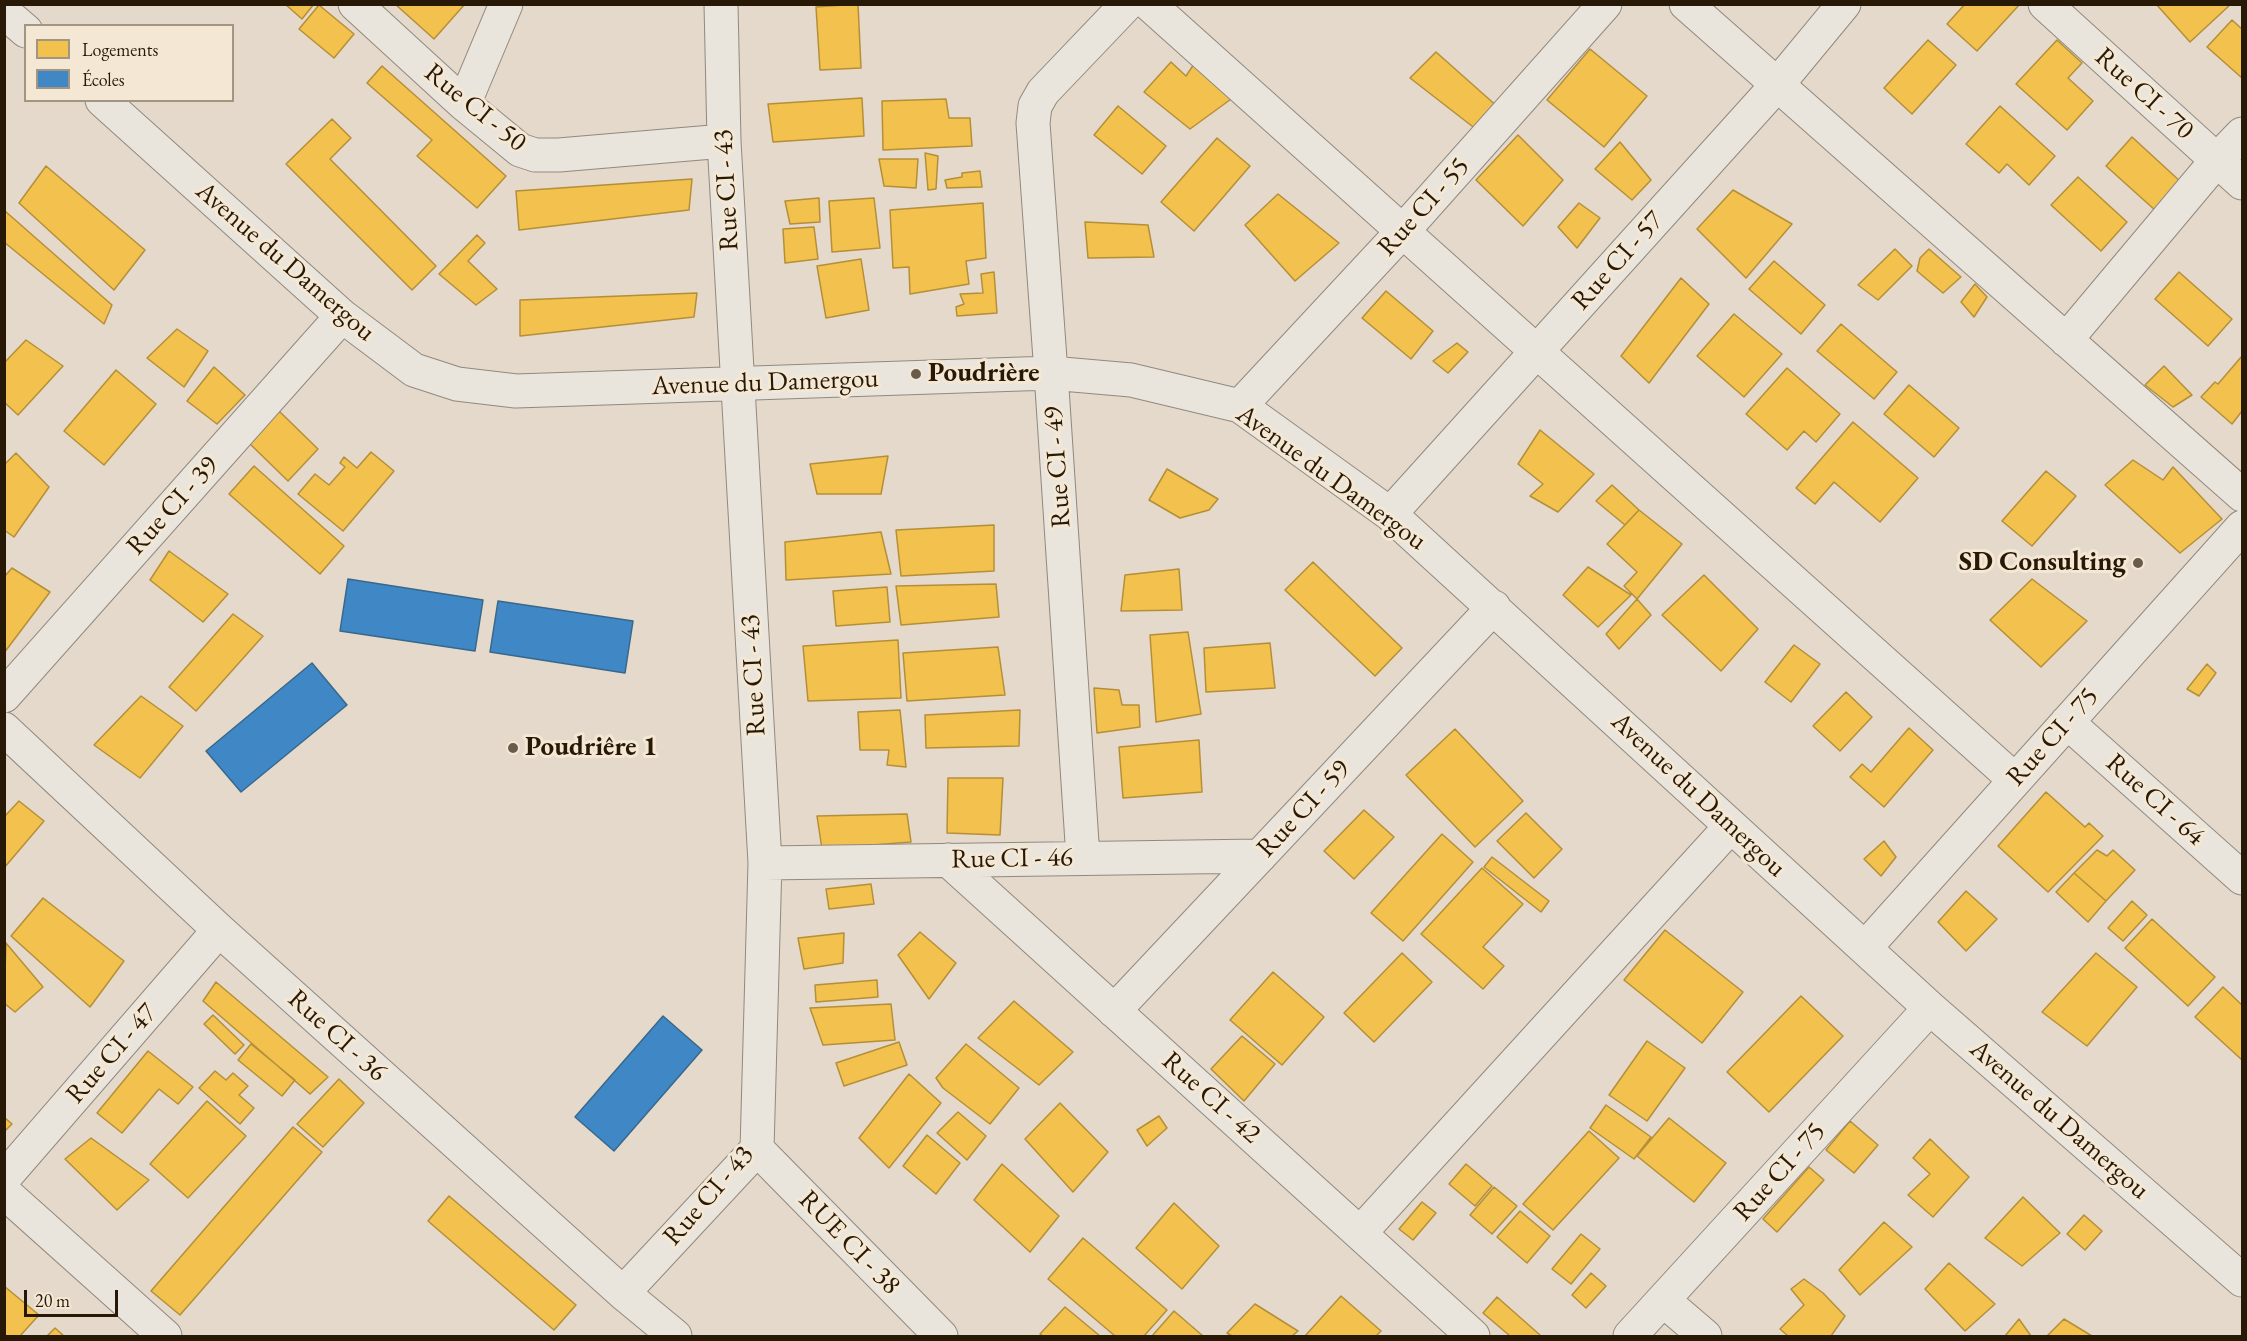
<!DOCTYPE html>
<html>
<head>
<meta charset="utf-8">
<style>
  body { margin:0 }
  #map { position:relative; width:2247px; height:1341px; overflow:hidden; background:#e4d9ca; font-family:"EB Garamond",serif }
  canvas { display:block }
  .frame { position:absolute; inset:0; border:6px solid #281906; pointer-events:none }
  .legend { position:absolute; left:24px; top:24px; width:210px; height:78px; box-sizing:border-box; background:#f4e8d5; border:2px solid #a29582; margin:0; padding:8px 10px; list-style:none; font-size:18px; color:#281906 }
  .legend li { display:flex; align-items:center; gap:12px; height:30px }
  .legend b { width:30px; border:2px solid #a29582 }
  .scale { position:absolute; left:24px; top:1290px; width:94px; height:27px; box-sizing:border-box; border:3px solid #281906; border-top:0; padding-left:8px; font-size:18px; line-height:21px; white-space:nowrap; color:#281906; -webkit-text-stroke:4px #f4e8d5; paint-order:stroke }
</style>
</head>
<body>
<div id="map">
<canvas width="2247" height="1341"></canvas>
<div class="frame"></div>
<ul class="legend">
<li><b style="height:16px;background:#f2c14e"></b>Logements</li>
<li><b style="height:16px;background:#3f88c5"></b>Écoles</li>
</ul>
<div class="scale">20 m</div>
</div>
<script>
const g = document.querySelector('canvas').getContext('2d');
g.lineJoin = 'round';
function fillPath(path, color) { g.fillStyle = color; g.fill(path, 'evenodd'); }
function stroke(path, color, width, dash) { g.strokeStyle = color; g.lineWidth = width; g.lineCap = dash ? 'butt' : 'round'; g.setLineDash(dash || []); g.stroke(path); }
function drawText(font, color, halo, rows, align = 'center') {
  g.font = font + ' "EB Garamond",serif'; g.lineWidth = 6; g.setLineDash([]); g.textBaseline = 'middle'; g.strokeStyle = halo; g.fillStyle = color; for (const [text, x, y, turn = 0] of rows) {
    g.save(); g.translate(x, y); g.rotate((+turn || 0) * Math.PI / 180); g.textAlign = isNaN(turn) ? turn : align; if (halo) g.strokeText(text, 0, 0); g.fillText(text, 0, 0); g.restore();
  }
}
const homes = new Path2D(`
  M285 4H314L302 19Z
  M395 4H465L434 39Z
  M858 4 861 68 820 70 816 7Z
  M1965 4H2020L1977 51 1947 24Z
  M2156 4H2231L2190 42Z
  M319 5 354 34 334 58 299 29Z
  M2232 20 2242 29V78L2207 47Z
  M1928 40 1956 65 1912 114 1884 88Z
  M2057 40 2082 63 2068 78 2093 101 2067 130 2016 84Z
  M1590 49 1647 96 1604 147 1547 100Z
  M1436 52 1499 108 1477 130 1410 78Z
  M1196 61 1238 94 1190 129 1144 92 1171 62 1186 76Z
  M382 66 506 176 477 208 417 156 432 140 367 83Z
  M862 98 864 136 773 142 768 104Z
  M946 99 949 118H970L972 146 883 150 882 101Z
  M1118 106 1166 146 1142 174 1094 135Z
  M2000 106 2055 156 2029 185 2007 164 1999 173 1966 144Z
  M332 119 351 138 330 159 436 266 412 290 286 164Z
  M1518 135 1563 180 1523 226 1476 180Z
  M2132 137 2182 183 2156 211 2106 166Z
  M1217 138 1250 166 1194 231 1161 202Z
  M1620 142 1651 180 1632 200 1595 169Z
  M925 153 938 156 936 189 928 190Z
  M879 159H918L916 188 884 186Z
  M46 166 145 250 114 290 19 203Z
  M980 171 982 187 947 188 945 180 962 177V173Z
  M2078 177 2127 222 2101 251 2051 205Z
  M692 179 689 210 519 230 516 191Z
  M1733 190 1792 224 1746 278 1697 229Z
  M1278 194 1339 243 1295 281 1245 225Z
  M819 198 820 222 790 224 785 201Z
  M874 198 880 248 832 252 829 201Z
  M983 203 986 258 966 261 969 284 910 294 909 267 893 268 890 210Z
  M1579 203 1600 218 1577 248 1558 227Z
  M5 211 112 305 104 324 4 242Z
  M1085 222 1148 225 1154 257 1088 258Z
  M814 227 818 259 785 263 783 229Z
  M477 235 485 243 468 261 497 289 476 305 439 274Z
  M1895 249 1912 266 1878 300 1858 285Z
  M1929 249 1961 277 1943 293 1917 271 1920 258Z
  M861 259 869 310 826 318 817 266Z
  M1774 261 1825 305 1801 334 1749 289Z
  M994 272 997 313 957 316 956 307 964 304 960 294 983 293 981 274Z
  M2179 272 2232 319 2208 346 2155 299Z
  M1681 278 1709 304 1649 383 1621 356Z
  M1975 284 1987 297 1974 317 1961 302Z
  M1386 291 1433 331 1411 359 1362 318Z
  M697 293 694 317 520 336V300Z
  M1734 314 1782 354 1744 397 1697 356Z
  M1841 324 1897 372 1874 399 1817 351Z
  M177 329 208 351 184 387 147 358Z
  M26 340 63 366 18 415 4 402V363Z
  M1457 343 1468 352 1448 373 1433 361Z
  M2242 356V411L2232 424 2201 397 2215 382 2218 384Z
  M2164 366 2192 395 2173 407 2145 385Z
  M214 367 245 395 217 424 187 401Z
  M1787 368 1840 414 1816 442 1804 431 1787 450 1746 414Z
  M116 370 156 404 104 465 64 431Z
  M1909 385 1959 428 1934 457 1884 414Z
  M279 411 318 449 288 481 248 442Z
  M1853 422 1918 478 1880 522 1834 482 1815 504 1796 488Z
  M1540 430 1594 474 1558 512 1530 496 1543 484 1518 464Z
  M371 452 394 471 343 531 298 494 315 474 329 485 345 467 340 463 344 457 357 468Z
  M16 453 49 487 14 537 4 530V465Z
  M888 456 881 494H817L810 464Z
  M2133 460 2163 480 2173 467 2222 519 2180 553 2105 485Z
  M254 466 344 546 320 574 229 494Z
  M1167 469 1218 499 1209 510 1180 518 1149 500Z
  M2046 471 2076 496 2032 546 2002 521Z
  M1612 485 1639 510 1625 525 1596 501Z
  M1639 510 1682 544 1637 599 1624 586 1637 572 1607 544Z
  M994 525V571L901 576 896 530Z
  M881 532 891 574 786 580 785 542Z
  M169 551 228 594 203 622 150 580Z
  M1313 562 1402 648 1375 676 1285 590Z
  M1588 567 1631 595 1598 627 1563 595Z
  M12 568 50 592 4 653V577Z
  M1179 569 1182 610 1121 611 1125 575Z
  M1704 575 1758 629 1721 671 1662 615Z
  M2032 579 2087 621 2041 667 1990 620Z
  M996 584 999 617 901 625 896 586Z
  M887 587 890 622 836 626 833 591Z
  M1637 599 1651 615 1619 649 1606 634Z
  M233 614 263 636 196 711 169 687Z
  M1188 632 1201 714 1156 722 1150 635Z
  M898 640 901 698 808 701 803 646Z
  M1270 643 1275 688 1206 692 1204 648Z
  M1794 645 1820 664 1791 702 1765 682Z
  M998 647 1005 695 907 701 903 653Z
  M2207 664 2216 673 2199 696 2187 689Z
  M1094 688 1119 690 1122 705H1139L1140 727 1097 733Z
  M1846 692 1872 717 1840 751 1813 726Z
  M141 696 183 726 140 778 94 745Z
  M900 710 906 767 887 765 889 750H860L858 712Z
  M1020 710 1019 746 926 748 925 715Z
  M1909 728 1933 750 1884 807 1850 777 1862 764 1871 772Z
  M1455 729 1523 801 1475 847 1406 775Z
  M1199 740 1202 792 1123 798 1119 747Z
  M948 778H1003L1000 835 947 833Z
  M2046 792 2085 827 2089 823 2103 836 2048 892 1998 846Z
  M19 801 44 821 4 868V817Z
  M1364 810 1394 837 1354 879 1324 851Z
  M1526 813 1562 849 1534 878 1497 841Z
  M907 814 911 842 822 849 817 816Z
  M1442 834 1473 862 1403 941 1371 913Z
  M1884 841 1896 857 1881 876 1864 859Z
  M2097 850 2107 856 2113 850 2135 870 2106 901 2074 873Z
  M1492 857 1549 901 1541 912 1484 867Z
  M1482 868 1523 904 1483 947 1504 966 1483 989 1421 934Z
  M2074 873 2106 901 2088 922 2056 892Z
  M871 884 874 904 829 909 826 889Z
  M1966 891 1997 919 1966 951 1938 922Z
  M43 898 124 961 90 1007 11 936Z
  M2132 901 2147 915 2123 941 2108 928Z
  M2152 919 2215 977 2188 1006 2125 948Z
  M1665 930 1743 992 1702 1043 1624 980Z
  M920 932 956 963 929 999 898 955Z
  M844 933 843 963 804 969 798 938Z
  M6 943 43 987 15 1012 4 1003Z
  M1402 953 1432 982 1374 1042 1344 1013Z
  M2096 953 2137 987 2087 1046 2042 1012Z
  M1273 972 1324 1017 1282 1065 1230 1020Z
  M877 980 878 997 816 1002 815 985Z
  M216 982 328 1077 310 1094 203 1001Z
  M2223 987 2242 1005V1060L2195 1017Z
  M1801 996 1843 1036 1769 1112 1727 1072Z
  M1014 1001 1073 1052 1039 1085 978 1038Z
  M891 1004 895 1040 823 1045 810 1008Z
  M213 1015 244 1045 235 1054 204 1024Z
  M1242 1036 1275 1064 1244 1101 1211 1069Z
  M1647 1041 1685 1068 1647 1121 1609 1095Z
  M899 1042 907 1065 844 1086 836 1063Z
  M251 1044 295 1080 282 1096 238 1060Z
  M966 1044 1019 1088 990 1124 943 1088 936 1078Z
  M148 1051 193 1087 178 1104 159 1089 122 1133 97 1113Z
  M215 1071 226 1080 233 1073 248 1086 239 1095 254 1108 240 1124 199 1088Z
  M909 1074 941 1103 889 1168 859 1138Z
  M339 1079 364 1103 323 1147 297 1124Z
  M207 1101 246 1136 188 1198 150 1164Z
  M1060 1103 1108 1152 1073 1192 1025 1139Z
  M1606 1105 1651 1137 1634 1159 1590 1128Z
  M958 1112 986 1136 967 1160 937 1133Z
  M1159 1116 1167 1128 1147 1146 1137 1130Z
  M4 1117 12 1124 4 1132Z
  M1669 1118 1726 1163 1694 1202 1637 1156Z
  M1850 1121 1878 1145 1854 1173 1826 1150Z
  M293 1127 322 1152 180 1315 151 1291Z
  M1589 1131 1619 1158 1553 1230 1523 1204Z
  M927 1135 960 1163 936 1194 903 1166Z
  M91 1138 149 1180 117 1210 65 1159Z
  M1930 1139 1969 1177 1933 1217 1908 1195 1930 1174 1913 1158Z
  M1002 1164 1059 1216 1030 1252 974 1200Z
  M1466 1164 1492 1186 1475 1206 1449 1184Z
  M1809 1167 1824 1180 1777 1232 1763 1219Z
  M1494 1187 1517 1206 1492 1234 1470 1215Z
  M449 1196 576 1305 554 1330 428 1221Z
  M2023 1197 2060 1233 2022 1266 1985 1238Z
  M1422 1202 1436 1213 1413 1240 1399 1229Z
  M1174 1203 1219 1246 1182 1289 1136 1248Z
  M1520 1211 1550 1236 1527 1263 1497 1237Z
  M2084 1215 2102 1231 2085 1250 2067 1234Z
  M1884 1222 1912 1247 1860 1295 1839 1270Z
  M1581 1234 1600 1249 1571 1284 1552 1269Z
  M1083 1238 1167 1310 1144 1336H1115L1048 1279Z
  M1949 1263 1995 1304 1965 1331 1925 1289Z
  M1591 1273 1606 1286 1586 1308 1572 1295Z
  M1804 1279 1823 1293 1845 1316 1831 1336H1788L1780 1329 1804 1305 1791 1289Z
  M4 1286 39 1315 20 1336H4Z
  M1341 1296 1381 1331 1376 1336H1305Z
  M1497 1297 1540 1335 1538 1336H1510L1483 1313Z
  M1255 1304 1298 1331 1292 1336H1232L1227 1333Z
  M1065 1307 1100 1336H1043L1040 1334Z
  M1174 1311 1203 1336H1152Z
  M2019 1319 2031 1336H2005Z
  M2064 1319 2092 1336H2047Z
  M55 1328 64 1336H47Z`);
fillPath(homes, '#f2c14e');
stroke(homes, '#b58f38', 1.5);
const schools = new Path2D(`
  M348 579 483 600 475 651 340 631Z
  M498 601 633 621 625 673 490 652Z
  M312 663 347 705 241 792 206 751Z
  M663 1016 702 1050 614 1151 575 1117Z`);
fillPath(schools, '#3f88c5');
stroke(schools, '#38678c', 1.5);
const minor = new Path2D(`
  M355 4 464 104 520 150 535 155H559L724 141
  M1149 4 2015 780
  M1686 4 2242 495
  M2045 4 2242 183
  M4 12 26 31
  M102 100 342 316 414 370 457 384 516 391 1051 373 1131 380 1240 406 1390 514 1930 1008 2242 1280
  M464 104 506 4
  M2066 340 2217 160 2242 134
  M1240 406 1402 232 1605 4
  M1390 514 1777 85 1844 4
  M4 696 342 316
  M2067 722 2242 878
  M4 729 219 930 623 1293 675 1336
  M1083 858 1051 373 1033 123 1035 106 1043 92 1127 4
  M948 860 1473 1336
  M765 863 1260 856
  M1865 948 2242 527
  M1114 1011 1494 607
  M757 1149 941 1336
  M4 1178 219 930
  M4 1192 165 1336
  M1360 1233 1731 826
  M623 1293 757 1149 765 863 724 141 721 4
  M1663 1300 1705 1336
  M1630 1336 1930 1008`);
stroke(minor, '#92897e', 35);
stroke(minor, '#e9e4dc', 33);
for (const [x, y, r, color] of [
  [916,374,6,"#6a5c4b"],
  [2138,563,6,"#6a5c4b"],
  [513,748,6,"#6a5c4b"]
]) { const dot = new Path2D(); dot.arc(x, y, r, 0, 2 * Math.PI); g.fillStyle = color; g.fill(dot); stroke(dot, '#f4e8d5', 2); }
drawText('27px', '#281906', '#f4e8d5', [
  ["Rue CI - 70",2144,94,42],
  ["Rue CI - 50",475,108,39],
  ["Rue CI - 43",727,190,-93],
  ["Rue CI - 55",1424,207,-48],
  ["Rue CI - 57",1618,261,-48],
  ["Avenue du Damergou",285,262,41],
  ["Avenue du Damergou",765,383,-2],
  ["Rue CI - 49",1058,467,-94],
  ["Avenue du Damergou",1331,478,36],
  ["Rue CI - 39",173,506,-48],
  ["Rue CI - 43",754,675,-93],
  ["Rue CI - 75",2053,737,-48],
  ["Avenue du Damergou",1698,795,43],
  ["Rue CI - 64",2155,800,42],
  ["Rue CI - 59",1304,809,-47],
  ["Rue CI - 46",1012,859,-1],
  ["Rue CI - 36",337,1036,42],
  ["Rue CI - 47",112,1054,-49],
  ["Rue CI - 42",1211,1098,42],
  ["Avenue du Damergou",2059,1120,41],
  ["Rue CI - 75",1780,1172,-48],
  ["Rue CI - 43",709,1196,-49],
  ["RUE CI - 38",849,1243,46]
]);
drawText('bold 27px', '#281906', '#f4e8d5', [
  ["Poudrière",928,374],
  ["SD Consulting",2126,563,"right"],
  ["Poudriêre 1",525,748]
], 'left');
</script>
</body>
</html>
